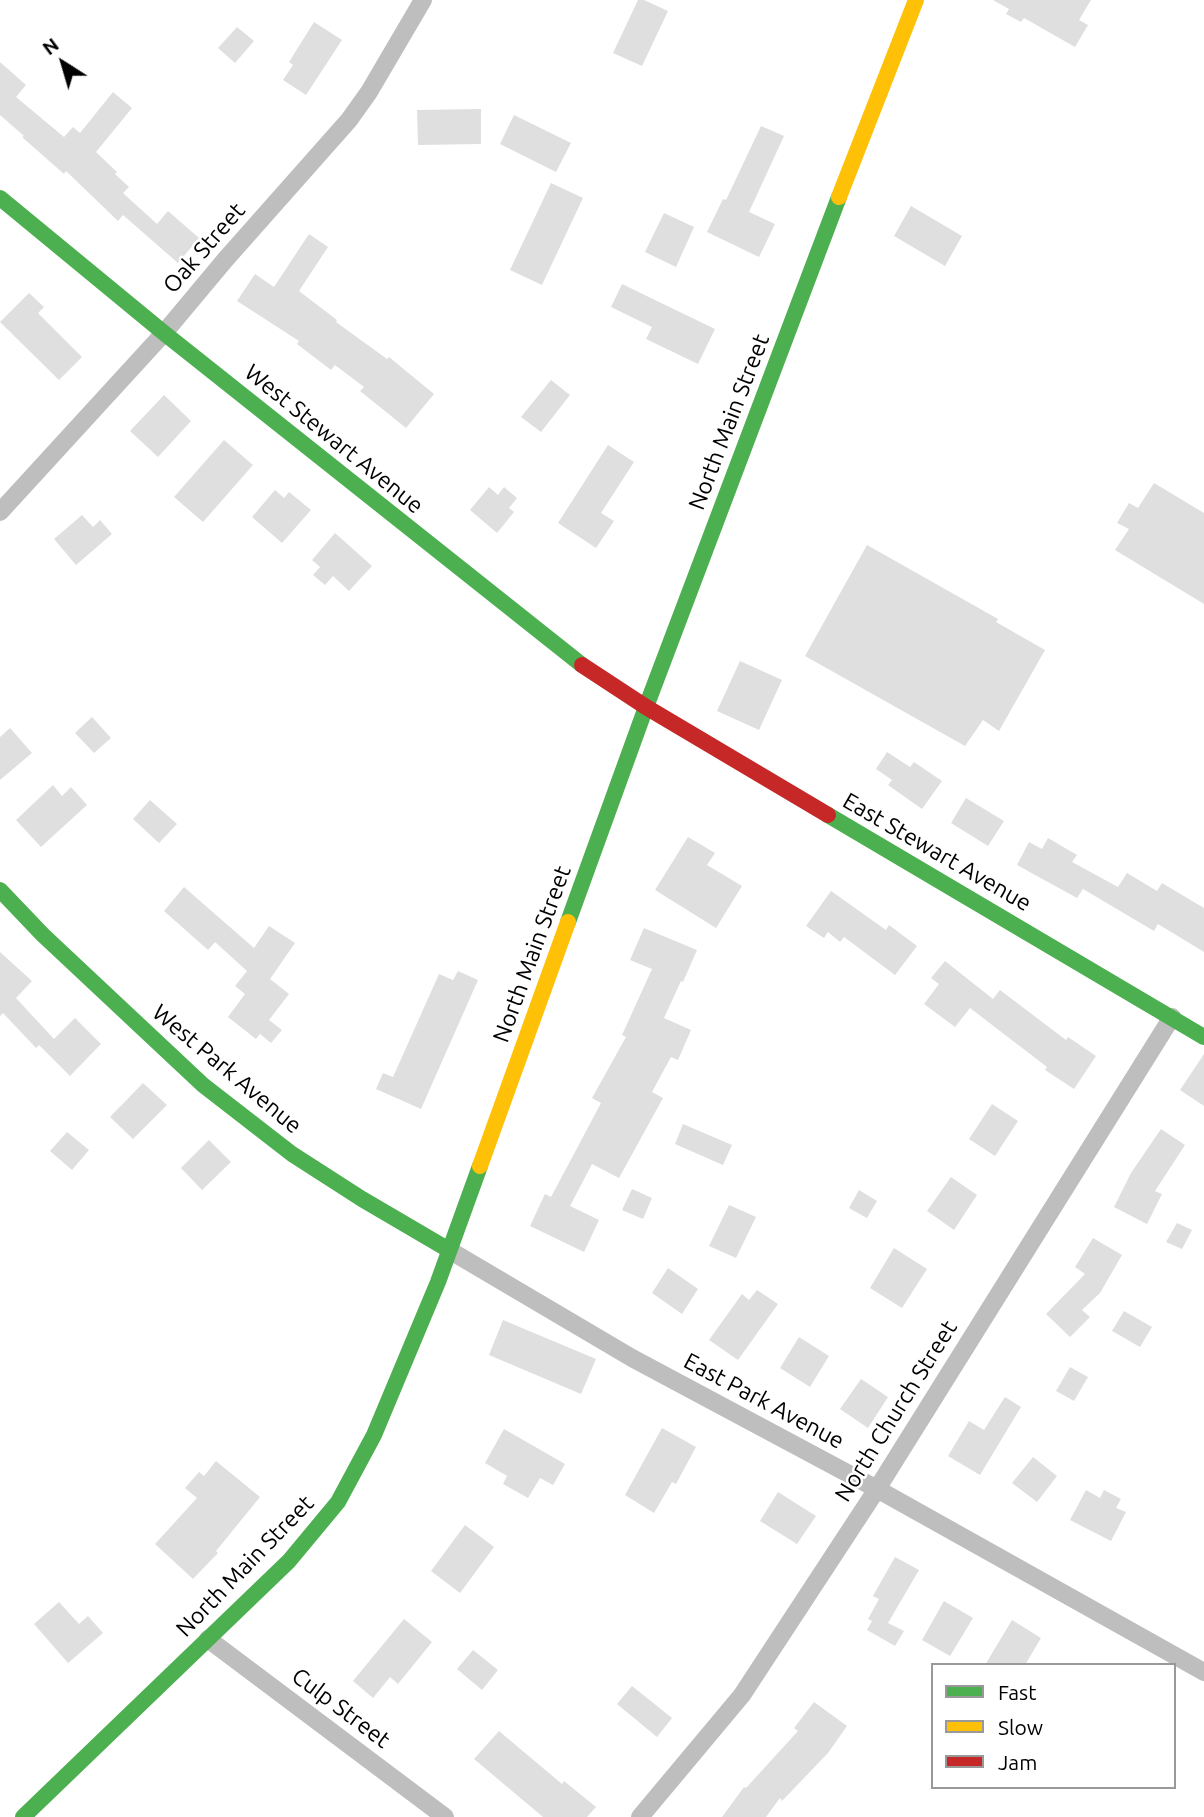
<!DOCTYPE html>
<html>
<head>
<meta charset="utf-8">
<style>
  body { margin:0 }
  #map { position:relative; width:1204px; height:1817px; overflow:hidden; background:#fff; font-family:Ubuntu,sans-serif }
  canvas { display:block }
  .legend { position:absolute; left:931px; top:1663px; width:245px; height:126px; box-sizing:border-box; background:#fff; border:2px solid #999; margin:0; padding:9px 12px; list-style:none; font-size:21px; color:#000 }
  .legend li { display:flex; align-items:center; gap:14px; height:35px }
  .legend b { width:35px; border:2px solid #999 }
  .north { position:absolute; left:28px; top:28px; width:70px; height:70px; -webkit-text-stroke:5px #fff; paint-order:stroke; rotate:323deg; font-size:19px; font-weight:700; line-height:28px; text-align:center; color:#000 }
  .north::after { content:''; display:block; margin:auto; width:24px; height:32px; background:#000; clip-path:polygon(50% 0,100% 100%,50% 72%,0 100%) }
</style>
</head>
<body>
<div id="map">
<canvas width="1204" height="1817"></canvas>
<ul class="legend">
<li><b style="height:9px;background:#4caf50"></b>Fast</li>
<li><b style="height:9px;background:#ffc107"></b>Slow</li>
<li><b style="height:9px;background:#c62828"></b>Jam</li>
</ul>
<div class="north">N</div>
</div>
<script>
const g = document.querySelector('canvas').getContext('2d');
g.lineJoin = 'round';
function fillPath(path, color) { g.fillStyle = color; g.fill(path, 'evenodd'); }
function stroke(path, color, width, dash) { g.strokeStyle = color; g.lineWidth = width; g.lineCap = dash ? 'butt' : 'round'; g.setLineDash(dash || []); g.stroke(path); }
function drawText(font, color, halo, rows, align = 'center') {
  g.font = font + ' Ubuntu,sans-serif'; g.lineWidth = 5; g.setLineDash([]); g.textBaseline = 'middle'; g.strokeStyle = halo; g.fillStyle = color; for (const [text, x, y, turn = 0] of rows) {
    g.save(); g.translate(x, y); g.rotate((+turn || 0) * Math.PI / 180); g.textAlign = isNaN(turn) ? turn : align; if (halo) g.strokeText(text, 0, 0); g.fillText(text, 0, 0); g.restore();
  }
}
fillPath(new Path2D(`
  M638 0H644L668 11 642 66 613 53Z
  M993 0H1091L1079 20 1088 25 1075 47 1024 18 1021 22 1006 14 1009 9Z
  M314 22 342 40 306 95 283 80 293 65 289 62Z
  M237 27 254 41 235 63 218 48Z
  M0 62 26 85 16 97 64 137 73 127 80 133 113 92 132 108 96 152 117 172 115 174 129 187 123 193 157 224 168 211 199 238 178 263 123 215 118 221 66 171 64 174 22 137 24 136 0 115Z
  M481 109V144L418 145 417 110Z
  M514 115 571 143 556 172 500 144Z
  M761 126 784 136 749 212 775 224 759 257 707 232 723 199 726 200Z
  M551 183 583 198 542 285 510 270Z
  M911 206 962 236 945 266 894 236Z
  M664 213 694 227 676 267 645 252Z
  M309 234 328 247 299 291 337 320 336 322 387 359 389 357 434 394 406 428 360 391 364 387 335 365 331 370 297 344 299 341 237 301 255 274 274 287Z
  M622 284 715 329 698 364 646 339 652 327 611 307Z
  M29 293 44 307 38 313 82 357 59 380 0 322Z
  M551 380 570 395 541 432 521 417Z
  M164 395 191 421 158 457 130 431Z
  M224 440 253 465 203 522 174 497Z
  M608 445 634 462 601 513 614 521 596 548 558 523Z
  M1154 483 1204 513V604L1115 550 1129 529 1117 523 1129 503 1138 508Z
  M489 487 498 495 504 487 517 498 509 508 514 512 497 533 470 510Z
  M275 490 284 498 289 492 311 510 282 543 252 517Z
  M82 515 93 527 100 520 112 534 76 565 54 539Z
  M335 533 372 566 349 591 333 576 325 585 313 575 320 567 312 560Z
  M867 545 998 619 996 622 1045 650 999 731 983 720 965 746 805 656Z
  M740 661 782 680 759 730 717 711Z
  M92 717 111 738 94 753 75 733Z
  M10 728 32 753 0 780V737Z
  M887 752 910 767 914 762 942 781 922 809 888 785 892 780 876 769Z
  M53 785 62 796 71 787 87 805 41 847 16 820Z
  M966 798 1004 821 988 846 951 823Z
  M150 800 177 824 159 843 133 819Z
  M688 837 715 853 707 865 742 886 716 928 655 890Z
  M1048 838 1077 855 1072 862 1118 887 1127 873 1157 891 1162 883 1204 908V952L1158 924 1154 931 1083 889 1077 898 1017 865 1029 842 1042 849Z
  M184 887 254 948 269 926 295 943 270 979 289 994 269 1020 282 1030 271 1043 260 1034 256 1039 228 1017 245 994 235 986 247 971 215 942 208 950 164 911Z
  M831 891 886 930 889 925 917 946 895 975 844 937 840 942 828 932 824 938 806 926Z
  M644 928 697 950 683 982 681 981 664 1018 691 1030 678 1060 671 1057 652 1092 663 1098 619 1178 592 1164 570 1206 599 1220 584 1252 530 1226 545 1194 551 1197 601 1103 592 1098 626 1037 622 1035 652 969 630 960Z
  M0 952 32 981 16 998 54 1039 75 1018 101 1044 70 1076 39 1045 36 1048 3 1013 0 1016Z
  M945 961 993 999 1000 990 1066 1040 1068 1037 1096 1056 1074 1089 1045 1070 1047 1067 970 1008 955 1027 924 1004 939 984 931 978Z
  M458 971 478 980 421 1109 376 1089 383 1073 393 1077 439 974 453 980Z
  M1204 1054V1106L1180 1090Z
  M143 1083 167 1105 133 1139 110 1117Z
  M992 1104 1018 1121 995 1156 969 1139Z
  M683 1124 732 1145 723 1165 675 1144Z
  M1161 1129 1185 1145 1155 1191 1162 1194 1147 1224 1114 1207 1131 1173Z
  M67 1132 89 1150 72 1170 50 1151Z
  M209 1140 231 1162 202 1190 181 1168Z
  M951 1177 977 1195 954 1230 927 1211Z
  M632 1189 652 1198 643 1219 622 1210Z
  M859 1190 877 1201 867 1218 849 1208Z
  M729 1205 756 1217 736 1258 709 1246Z
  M1177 1223 1192 1230 1182 1249 1166 1242Z
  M1093 1238 1122 1255 1100 1293 1082 1310 1090 1317 1070 1337 1046 1314 1085 1274 1075 1267Z
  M894 1248 927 1269 902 1308 870 1288Z
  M668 1268 698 1289 682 1314 652 1293Z
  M757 1290 778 1304 738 1360 709 1340 742 1294 749 1300Z
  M1124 1311 1152 1327 1140 1347 1112 1331Z
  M503 1320 596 1359 581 1394 489 1355Z
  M799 1337 829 1356 810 1387 780 1368Z
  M1070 1367 1088 1377 1074 1401 1056 1391Z
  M861 1379 888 1397 868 1428 840 1409Z
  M1005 1397 1021 1407 980 1475 948 1456 969 1421 984 1430Z
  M662 1428 696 1447 676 1484 672 1482 654 1513 625 1495Z
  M504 1429 565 1464 553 1485 540 1478 528 1498 503 1484 507 1476 485 1463Z
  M1033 1457 1057 1476 1037 1502 1012 1483Z
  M216 1461 260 1497 216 1551 218 1553 193 1579 155 1544 197 1498 185 1488 199 1472 204 1476Z
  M1086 1490 1100 1498 1104 1490 1121 1499 1116 1508 1126 1512 1111 1541 1070 1520Z
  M778 1492 816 1516 797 1544 760 1521Z
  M465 1525 494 1547 460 1593 431 1571Z
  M895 1557 919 1570 888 1623 904 1631 895 1646 867 1630 872 1621 868 1619 879 1599 873 1596Z
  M944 1601 973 1618 950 1656 922 1640Z
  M59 1602 79 1624 88 1616 103 1633 68 1663 34 1624Z
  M404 1619 432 1642 398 1684 390 1677 373 1698 353 1681Z
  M1012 1620 1041 1638 1025 1665H985Z
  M473 1650 498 1670 482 1690 457 1669Z
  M632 1686 672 1718 657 1737 617 1704Z
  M814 1702 847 1726 828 1753 782 1801 780 1798 766 1817H722L744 1787 746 1788 798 1731 794 1728Z
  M499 1731 562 1784 564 1781 596 1807 587 1817H543L474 1759Z`), '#dfdfdf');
stroke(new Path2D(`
  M0 512 164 333 225 260 349 120 369 92 423 0
  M449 1250 632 1358 877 1489 1204 1672
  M208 1639 445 1817
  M640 1817 742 1695 877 1489 1172 1017`), '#bebebe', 18);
stroke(new Path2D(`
  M0 198 164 333 582 665
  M828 815 1204 1037
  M0 890 43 935 203 1085 292 1154 362 1199 449 1250
  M568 922 646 707 839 197
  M23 1817 289 1561 338 1502 374 1435 438 1282 480 1166`), '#4caf50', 16);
stroke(new Path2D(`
  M839 197 916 0
  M480 1166 568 922`), '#ffc107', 16);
stroke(new Path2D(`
  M582 665 646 707 828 815`), '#c62828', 16);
drawText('23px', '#000', '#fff', [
  ["Oak Street",204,248,-49],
  ["North Main Street",729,422,-69],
  ["West Stewart Avenue",334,439,39],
  ["East Stewart Avenue",937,852,30],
  ["North Main Street",532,954,-70],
  ["West Park Avenue",227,1069,40],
  ["East Park Avenue",764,1401,28],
  ["North Church Street",896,1411,-58],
  ["North Main Street",245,1566,-46],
  ["Culp Street",341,1708,37]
]);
</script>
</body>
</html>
